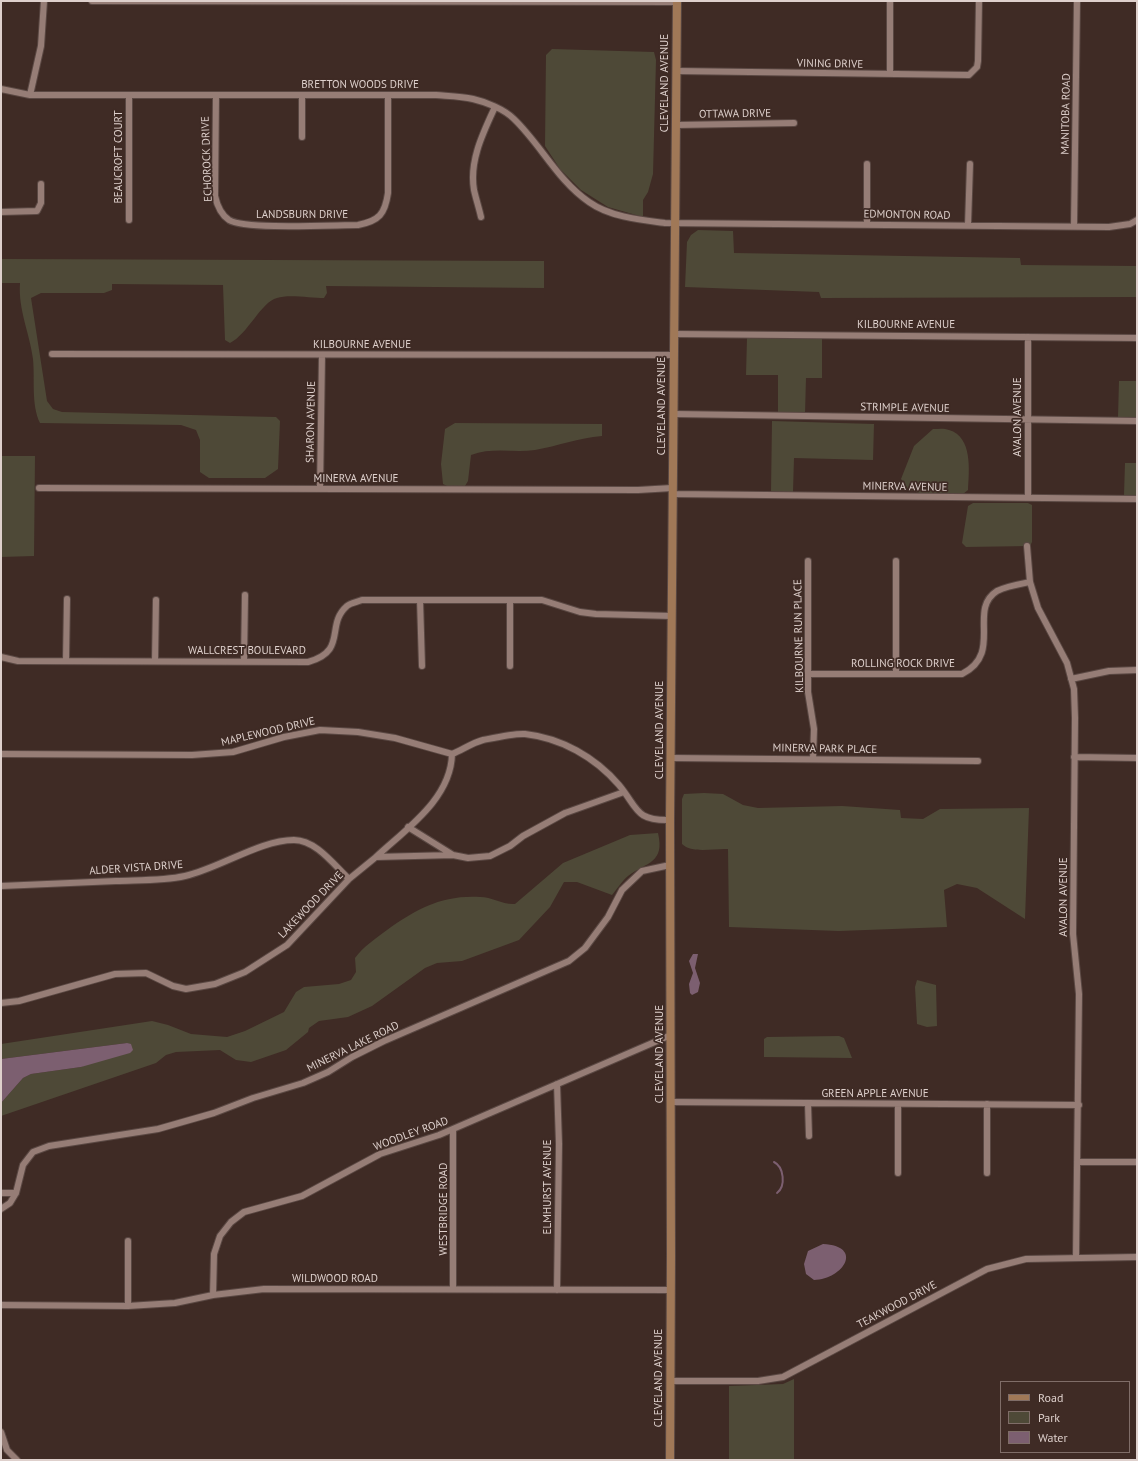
<!DOCTYPE html>
<html>
<head>
<meta charset="utf-8">
<style>
  body { margin:0 }
  #map { position:relative; width:1138px; height:1461px; overflow:hidden; background:#3f2b25; font-family:"PT Sans",sans-serif }
  canvas { display:block }
  .frame { position:absolute; inset:0; border:2px solid #ded0cc; pointer-events:none }
  .legend { position:absolute; left:1000px; top:1381px; width:130px; height:72px; box-sizing:border-box; background:#3f2b25; border:1px solid #7f6d68; margin:0; padding:5px 7px; list-style:none; font-size:12px; color:#ded0cc }
  .legend li { display:flex; align-items:center; gap:8px; height:20px }
  .legend b { width:20px; border:1px solid #7f6d68 }
</style>
</head>
<body>
<div id="map">
<canvas width="1138" height="1461"></canvas>
<div class="frame"></div>
<ul class="legend">
<li><b style="height:5px;background:#a07857"></b>Road</li>
<li><b style="height:11px;background:#4e4937"></b>Park</li>
<li><b style="height:11px;background:#7c5f70"></b>Water</li>
</ul>
</div>
<script>
const g = document.querySelector('canvas').getContext('2d');
g.lineJoin = 'round';
function fillPath(path, color) { g.fillStyle = color; g.fill(path, 'evenodd'); }
function stroke(path, color, width, dash) { g.strokeStyle = color; g.lineWidth = width; g.lineCap = dash ? 'butt' : 'round'; g.setLineDash(dash || []); g.stroke(path); }
function drawText(font, color, halo, rows, align = 'center') {
  g.font = font + ' "PT Sans",sans-serif'; g.lineWidth = 3.5; g.setLineDash([]); g.textBaseline = 'middle'; g.strokeStyle = halo; g.fillStyle = color; for (const [text, x, y, turn = 0] of rows) {
    g.save(); g.translate(x, y); g.rotate((+turn || 0) * Math.PI / 180); g.textAlign = isNaN(turn) ? turn : align; if (halo) g.strokeText(text, 0, 0); g.fillText(text, 0, 0); g.restore();
  }
}
fillPath(new Path2D(`
  M552 49 654 52 656 60 653 174 648 192 643 200V217L608 207 581 190 560 169 545 146 546 55Z
  M698 230 733 231 734 253 1020 258 1021 265 1137 266V297L821 298 819 292 685 287 687 242 691 235Z
  M1 259 544 261V288L326 286 327 293 324 298C311 298 288 294 277 298 261 302 248 334 230 343L225 340 223 285 112 284V290L104 293H41L31 298 47 401 53 409 62 412 276 417 280 421 278 469 265 478H209L200 472V440L196 430 181 425 40 423C31 404 35 380 33 359 30 334 18 310 20 283H1Z
  M747 338 822 339V378H806L805 414 778 413V375H746Z
  M1119 381H1137V417H1118Z
  M772 421 874 424 873 460 794 458 793 492H771Z
  M455 423 602 424V436C578 438 558 446 535 450 514 453 492 447 471 455L468 481 465 486 451 488 443 484 441 464 445 429Z
  M933 429C938 429 944 428 949 430 973 437 969 471 968 490L963 494H923L909 490 901 479 914 446Z
  M1 456H35L34 556 1 557Z
  M1125 463H1137V495H1124Z
  M973 503H1028L1032 505V542L1030 546 966 547 962 543 968 506Z
  M704 793 723 794 743 805 758 808 842 806 900 810 901 818 923 819 940 809 1029 808 1025 919 977 888 957 884 944 890 947 927 839 931 729 927 728 849C715 848 692 854 682 844V799L684 794Z
  M658 833C665 863 647 862 628 876 622 881 617 889 612 895L577 882H564L550 907 519 940 462 961 437 963 425 968 372 1006 348 1017 319 1021 309 1028 308 1032 286 1050 251 1062 236 1060 220 1050 176 1052 166 1055 156 1063 1 1116V1103L23 1078 31 1074 81 1067 127 1043 1 1059V1044L152 1021 168 1025 191 1034 227 1037 245 1031 284 1012 296 992 304 987 339 984 351 980 356 972 355 958C364 946 375 939 387 930 417 909 441 895 480 897 492 897 503 905 515 904L563 863 630 835Z
  M917 980 936 985 937 1026 927 1027 917 1024 915 987Z
  M839 1036 844 1038 852 1058 764 1057V1039L767 1037Z
  M794 1379V1460H729V1386L783 1384Z`), '#4e4937');
fillPath(new Path2D(`
  M693 954H698L695 968 700 983 698 992 692 995 690 993 689 984 693 973 689 961Z
  M127 1043 131 1044 133 1050 130 1053 81 1067 31 1074 23 1078 1 1103V1059Z
  M823 1244C864 1246 844 1279 814 1280L806 1274 804 1264 808 1251Z`), '#7c5f70');
stroke(new Path2D(`
  M774 1162C784 1167 786 1186 777 1193`), '#7c5f70', 2);
const minor = new Path2D(`
  M92 1 676 2
  M677 71 969 75 977 67 978 61 979 1
  M890 74V1
  M1 89 30 95H436C448 96 461 96 473 99 486 102 504 109 514 119 541 145 558 181 589 202 610 217 641 220 665 223L1109 227 1130 224 1137 220
  M30 95 41 46 44 1
  M129 95V220
  M216 95 215 196C217 205 220 214 229 220 245 230 334 225 358 225 379 221 385 214 388 193V95
  M302 95V137
  M676 125 794 123
  M1 212 37 211 41 203V184
  M481 217C479 208 476 199 474 190 469 161 483 133 495 107
  M867 224V164
  M968 225 970 164
  M1074 226 1077 1
  M674 334 1137 338
  M1028 337V498
  M52 354 673 355
  M674 414 1137 421
  M39 488 638 490 672 488
  M320 489 322 355
  M672 494 1137 499
  M1027 546 1030 582 1038 608 1067 663 1074 689 1075 718 1073 934 1079 994 1076 1257
  M808 561V692L814 729 813 759
  M896 561V674
  M420 600 422 666
  M1 657 18 661 308 662C348 651 325 625 347 606 350 603 357 602 362 600H542L580 612 596 614 672 616
  M66 661 67 599
  M155 661 156 600
  M244 661 245 595
  M510 666V600
  M808 674H962C1004 653 967 610 997 591 1007 586 1020 584 1030 582
  M1071 679 1109 671 1137 670
  M1 754 192 755 233 752 284 737 320 730 358 732 395 738 452 754C462 750 472 743 483 740 493 738 515 733 525 734 561 738 595 757 619 785 638 808 635 821 670 820
  M1074 757 1137 758
  M671 758 978 761
  M408 827 453 855
  M376 857C406 829 451 799 452 754
  M1 886C39 884 78 883 116 881 138 880 163 881 185 876 220 868 260 840 294 840 316 840 334 865 349 879
  M1 1003 19 1001 115 974 146 973 173 986 186 989 215 984 245 972 287 945 349 879 376 857 453 855 468 858 490 856 510 846 523 836 565 813 624 792
  M671 1102 1079 1105
  M808 1104 809 1136
  M898 1104V1173
  M1077 1162H1137
  M987 1173V1104
  M1 1193H16
  M1 1209 10 1203 16 1193 23 1165 33 1152 49 1146 158 1129 214 1113 253 1098 303 1083 328 1072 352 1057 384 1041 569 961 585 948 608 917 622 890 642 871 670 865
  M128 1241V1306
  M453 1289V1129
  M557 1290 559 1144 557 1084
  M213 1295 214 1254 220 1236 231 1222 244 1212 302 1196 380 1154 439 1135 671 1035
  M1 1305 128 1306 175 1303 213 1295 264 1289 671 1290
  M670 1381H758L783 1377 987 1269 1026 1259 1137 1257
  M1 1432 7 1450 17 1460`);
const major = new Path2D(`
  M670 1460 671 1255 670 820 677 1`);
stroke(minor, '#5a4843', 8);
stroke(major, '#5a4843', 10);
stroke(minor, '#967d76', 6);
stroke(major, '#a07857', 8);
drawText('11px', '#ded0cc', '#3f2b25', [
  ["VINING DRIVE",830,64,1],
  ["CLEVELAND AVENUE",665,83,-90],
  ["BRETTON WOODS DRIVE",360,85],
  ["OTTAWA DRIVE",735,114,-1],
  ["MANITOBA ROAD",1066,114,-89],
  ["BEAUCROFT COURT",119,157,-90],
  ["ECHOROCK DRIVE",207,159,-92],
  ["LANDSBURN DRIVE",302,215],
  ["EDMONTON ROAD",907,215,1],
  ["KILBOURNE AVENUE",906,325],
  ["KILBOURNE AVENUE",362,345],
  ["CLEVELAND AVENUE",662,406,-90],
  ["STRIMPLE AVENUE",905,408,1],
  ["AVALON AVENUE",1018,417,-90],
  ["SHARON AVENUE",311,422,-89],
  ["MINERVA AVENUE",356,479],
  ["MINERVA AVENUE",905,487,1],
  ["KILBOURNE RUN PLACE",799,636,-91],
  ["WALLCREST BOULEVARD",247,651],
  ["ROLLING ROCK DRIVE",903,664],
  ["CLEVELAND AVENUE",660,730,-90],
  ["MAPLEWOOD DRIVE",268,732,-13],
  ["MINERVA PARK PLACE",825,749,1],
  ["ALDER VISTA DRIVE",136,868,-4],
  ["AVALON AVENUE",1064,897,-90],
  ["LAKEWOOD DRIVE",311,905,-46],
  ["MINERVA LAKE ROAD",353,1047,-26],
  ["CLEVELAND AVENUE",660,1054,-90],
  ["GREEN APPLE AVENUE",875,1094],
  ["WOODLEY ROAD",411,1134,-20],
  ["ELMHURST AVENUE",548,1187,-90],
  ["WESTBRIDGE ROAD",444,1209,-90],
  ["WILDWOOD ROAD",335,1279],
  ["TEAKWOOD DRIVE",897,1305,-28],
  ["CLEVELAND AVENUE",659,1378,-90]
]);
</script>
</body>
</html>
